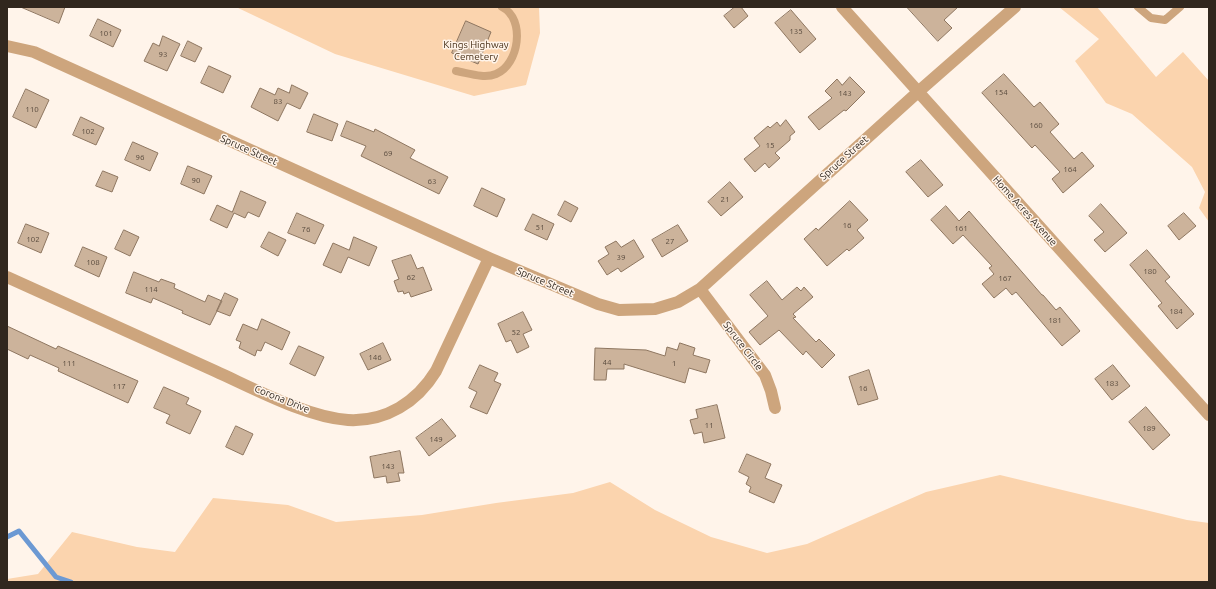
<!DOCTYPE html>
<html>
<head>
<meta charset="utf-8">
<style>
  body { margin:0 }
  #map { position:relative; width:1216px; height:589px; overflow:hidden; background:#fff4ea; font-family:Ubuntu,sans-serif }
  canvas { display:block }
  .frame { position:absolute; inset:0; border:8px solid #31271e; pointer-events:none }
</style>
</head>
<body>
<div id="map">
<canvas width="1216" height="589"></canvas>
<div class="frame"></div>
</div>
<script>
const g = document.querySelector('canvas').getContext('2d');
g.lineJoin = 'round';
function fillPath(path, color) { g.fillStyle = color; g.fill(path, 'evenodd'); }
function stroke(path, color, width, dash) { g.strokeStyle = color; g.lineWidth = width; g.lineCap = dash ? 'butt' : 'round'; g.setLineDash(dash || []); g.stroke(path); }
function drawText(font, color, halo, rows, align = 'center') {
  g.font = font + ' Ubuntu,sans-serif'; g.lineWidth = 3; g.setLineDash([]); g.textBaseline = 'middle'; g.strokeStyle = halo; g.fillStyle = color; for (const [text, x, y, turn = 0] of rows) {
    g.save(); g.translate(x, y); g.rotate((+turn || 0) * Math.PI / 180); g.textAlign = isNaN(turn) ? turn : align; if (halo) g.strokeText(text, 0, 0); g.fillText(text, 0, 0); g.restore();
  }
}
fillPath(new Path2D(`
  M236 7H539L540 33 526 85 474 96 335 54Z
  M1059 7H1097L1156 77 1183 52 1209 81V222L1199 208 1205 192 1192 167 1132 114 1106 103 1075 61 1099 39Z
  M1000 475 1187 520 1209 523V582H7V579L38 574 72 532 137 547 175 552 213 498 288 505 336 522 422 515 496 503 573 493 610 482 655 510 711 537 767 553 807 544 926 492Z`), '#fbd4ae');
stroke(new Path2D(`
  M7 537 19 531 56 577 71 582`), '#6c99d3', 5);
const building = new Path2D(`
  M21 7H65L59 23Z
  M735 7H741L748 16 734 28 724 16Z
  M907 7H958L944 20 952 28 938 41Z
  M791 10 816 39 800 53 775 23Z
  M98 19 121 30 113 47 90 36Z
  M466 21 491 32 478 64 452 53Z
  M163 36 180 44 167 71 144 61 153 43 159 46Z
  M188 41 202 48 195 62 181 56Z
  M209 66 231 76 223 93 201 83Z
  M1004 74 1034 107 1040 102 1059 124 1050 132 1074 159 1082 152 1094 166 1063 193 1052 179 1060 172 1035 145 1032 148 982 93Z
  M850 77 865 92 846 111 844 110 819 130 808 117 832 98 825 91 837 79 842 85Z
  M292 85 308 93 300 109 287 103 278 121 251 107 260 88 275 95 278 88 289 93Z
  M26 89 49 100 36 128 13 117Z
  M314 114 338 124 332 141 307 132Z
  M81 117 104 128 96 145 73 135Z
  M786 120 795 132 790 136V140L775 153 780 158 769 168 765 163 755 172 744 159 760 146 754 138 768 126 770 128 777 122 780 126Z
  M347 121 374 132 375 129 415 150 410 158 448 177 439 194 361 156 366 146 341 136Z
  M133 142 158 153 150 171 125 160Z
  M921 160 943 185 928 197 906 172Z
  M188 166 212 176 204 194 181 184Z
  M103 171 118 177 112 192 96 186Z
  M730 182 743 197 721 216 708 202Z
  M482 188 505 199 497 217 474 206Z
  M241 191 266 202 259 217 248 212 245 218 234 213 227 228 210 220 217 205 232 212Z
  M565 201 578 208 571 222 558 215Z
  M850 201 868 220 857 230 864 238 849 251 847 249 827 266 804 239 816 228 818 230Z
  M1101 204 1127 233 1105 252 1094 240 1104 232 1089 216Z
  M946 206 959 221 969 211 1042 295H1043L1056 310 1060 307 1080 331 1062 346 1016 292 1012 295 1006 288 994 298 982 284 994 274 989 268 992 266 963 235 953 244 931 220Z
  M297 213 324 225 315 244 288 233Z
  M1184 213 1196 226 1179 240 1168 226Z
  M533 214 554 224 547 240 525 230Z
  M26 224 49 233 41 253 18 243Z
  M678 225 688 241 662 257 652 240Z
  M124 230 139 237 130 256 115 249Z
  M269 232 286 240 278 256 261 247Z
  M354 237 377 247 369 266 348 257 341 273 323 265 333 243 349 250Z
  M634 240 644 257 621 272 618 268 607 275 598 261 609 254 605 247 616 241 621 247Z
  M83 247 107 257 99 277 75 266Z
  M1147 250 1170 277 1165 281 1194 314 1177 329 1158 306 1162 303 1130 265Z
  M411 255 417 269 423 267 432 290 411 297 409 292 404 294 403 291 398 292 394 281 399 279 392 261Z
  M134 272 159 282 161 279 175 284 174 288 205 302 208 295 222 301 210 325 182 313 183 311 153 298 151 303 126 293Z
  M767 281 782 300 797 287 801 291 804 287 813 297 793 314 796 317 793 318 816 342 819 339 835 355 822 368 806 351 803 355 779 330 760 345 749 332 768 316 750 295Z
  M225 293 238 299 230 316 217 311Z
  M523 312 532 330 523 334 529 347 517 353 511 340 506 342 498 324Z
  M262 319 290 332 282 350 265 342 261 351 257 350 255 356 239 348 241 342 236 340 243 324 257 330Z
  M7 326 56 349 58 346 138 381 128 403 58 371 59 368 30 355 28 359 7 349Z
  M383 343 391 360 368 370 360 354Z
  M680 343 695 348 693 355 710 360 706 373 689 368 685 383 624 364V369H607L606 380H594L595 348 646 350 665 356 667 347 677 350Z
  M299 346 324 357 315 376 290 364Z
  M480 365 498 373 494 381 501 384 487 414 470 407 477 392 469 388Z
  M1113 365 1130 386 1112 400 1095 379Z
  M869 370 878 399 858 405 849 377Z
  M164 387 189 398 186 404 201 411 190 434 166 423 170 415 154 408Z
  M717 405 725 438 704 443 702 432 694 434 690 420 698 418 696 410Z
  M1146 407 1170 435 1153 450 1129 422Z
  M442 419 456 436 429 456 416 438Z
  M236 426 253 434 243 455 226 447Z
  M400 451 404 473H398L400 481 387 483 386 476 374 478 370 457Z
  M747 454 771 464 765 478 782 485 774 503 749 492 751 487 746 484 749 477 739 472Z`);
fillPath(building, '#ccb39b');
stroke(building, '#8e7660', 1);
stroke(new Path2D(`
  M1138 7 1151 18 1165 20 1180 7
  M456 71C468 73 484 79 496 74 519 65 526 19 502 7`), '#cda57d', 8);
stroke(new Path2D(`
  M842 7 1209 415
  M7 46 34 52 489 258 598 304 619 310 655 309 678 302 700 289 918 92 1015 7
  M7 277C76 308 145 339 215 371 253 388 306 417 348 420 386 422 417 402 436 371L489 258
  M700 289 765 375 771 391 775 408`), '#cda57d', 12);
drawText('8px', '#584a3d', null, [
  ["135",796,31],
  ["101",106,33],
  ["93",163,54],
  ["154",1001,92],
  ["143",845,93],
  ["83",278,101],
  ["110",32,109],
  ["160",1036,125],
  ["102",88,131],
  ["15",770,145],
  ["69",388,153],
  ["96",140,157],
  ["164",1070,169],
  ["90",196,180],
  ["63",432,181],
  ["21",725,199],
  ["16",847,225],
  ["51",540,227],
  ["161",961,228],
  ["76",306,229],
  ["102",33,239],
  ["27",670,241],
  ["39",621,257],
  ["108",93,262],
  ["180",1150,271],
  ["62",411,277],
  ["167",1005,278],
  ["114",151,289],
  ["184",1176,311],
  ["181",1055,320],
  ["52",516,332],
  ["146",375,357],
  ["44",607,362],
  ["111",69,363],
  ["1",674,363],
  ["183",1112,383],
  ["117",119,386],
  ["16",863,388],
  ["11",709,425],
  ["189",1149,428],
  ["149",436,439],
  ["143",388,466]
]);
drawText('10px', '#493118', '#fff4ea', [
  ["Kings Highway",476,45],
  ["Cemetery",476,57]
]);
drawText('10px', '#31271e', '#fff4ea', [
  ["Spruce Street",249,150,24],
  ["Spruce Street",844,158,-42],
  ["Home Acres Avenue",1025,211,48],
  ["Spruce Street",545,282,23],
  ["Spruce Circle",743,346,53],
  ["Corona Drive",282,399,22]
]);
</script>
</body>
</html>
